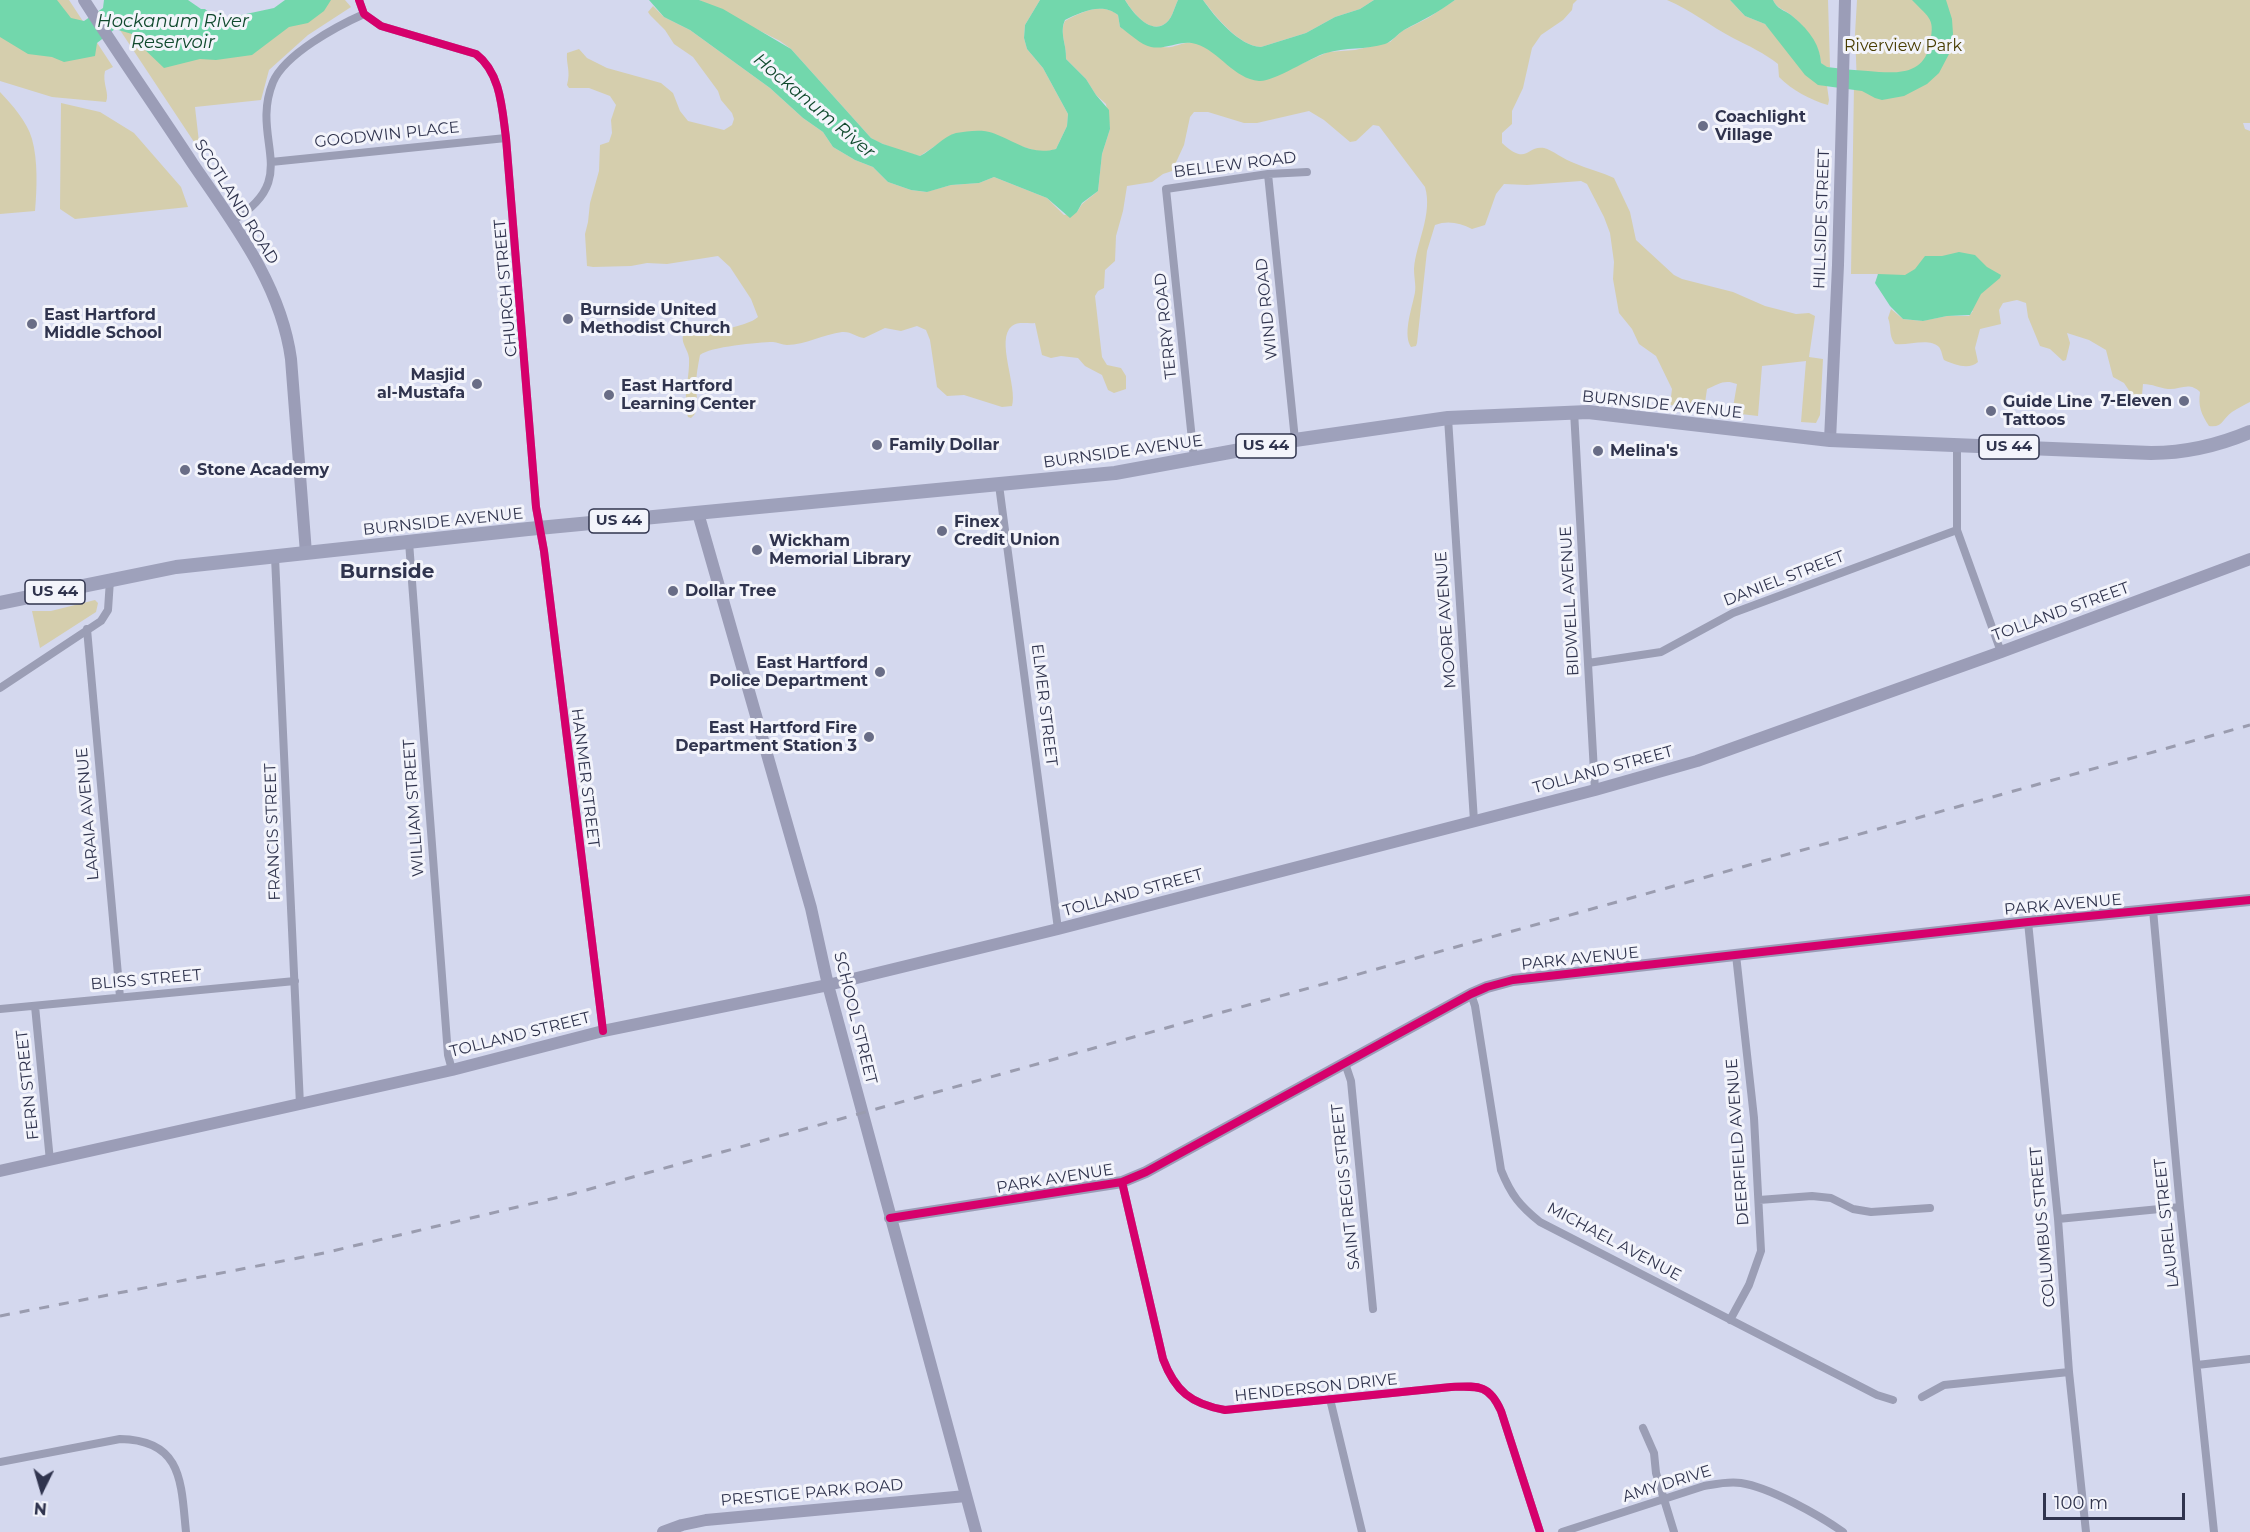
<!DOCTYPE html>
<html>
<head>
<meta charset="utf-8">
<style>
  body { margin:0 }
  #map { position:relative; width:2250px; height:1532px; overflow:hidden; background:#d4d8ee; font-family:Montserrat,sans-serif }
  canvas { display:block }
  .north { position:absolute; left:12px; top:1460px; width:60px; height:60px; -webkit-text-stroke:4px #f3f4fb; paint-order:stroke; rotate:185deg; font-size:16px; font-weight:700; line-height:24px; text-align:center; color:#30344e }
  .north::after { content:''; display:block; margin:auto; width:21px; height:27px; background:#30344e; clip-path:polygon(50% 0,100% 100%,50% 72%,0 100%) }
  .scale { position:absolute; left:2043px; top:1493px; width:142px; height:27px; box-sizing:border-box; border:3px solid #30344e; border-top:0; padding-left:8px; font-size:18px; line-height:21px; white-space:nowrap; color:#30344e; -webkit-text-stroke:4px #f3f4fb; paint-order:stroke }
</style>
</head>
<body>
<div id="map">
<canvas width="2250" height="1532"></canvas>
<div class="north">N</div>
<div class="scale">100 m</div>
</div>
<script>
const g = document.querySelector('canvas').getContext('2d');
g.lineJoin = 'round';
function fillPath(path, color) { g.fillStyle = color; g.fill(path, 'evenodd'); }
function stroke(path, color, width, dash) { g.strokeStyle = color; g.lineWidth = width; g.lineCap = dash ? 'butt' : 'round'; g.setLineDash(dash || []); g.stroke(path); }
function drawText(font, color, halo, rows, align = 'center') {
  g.font = font + ' Montserrat,sans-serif'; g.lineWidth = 6; g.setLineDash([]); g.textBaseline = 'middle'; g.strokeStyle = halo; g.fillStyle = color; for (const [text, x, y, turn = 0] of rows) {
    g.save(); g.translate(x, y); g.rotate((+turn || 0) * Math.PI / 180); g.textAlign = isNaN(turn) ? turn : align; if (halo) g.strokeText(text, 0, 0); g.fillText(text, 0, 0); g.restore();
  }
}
fillPath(new Path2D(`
  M0 0H69L113 67 105 71C102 83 110 94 106 102L52 97 0 81Z
  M309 0H345L351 7 308 35 269 70 261 100 195 107 200 151 112 18 186 33Z
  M699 0H1040L1025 25 1024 38 1027 49 1043 68 1068 114 1067 126 1056 149 1043 153 1017 145 992 133 953 134 920 156C903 152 887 147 871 138L791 49 780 41Z
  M1125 0H1178C1174 8 1172 21 1163 25 1148 33 1132 11 1125 0Z
  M1203 0H1374L1360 9 1335 17 1306 33 1261 47C1239 46 1216 17 1203 0Z
  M1455 0H1577L1573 4 1572 10 1563 20 1541 35 1532 48 1523 88 1512 111V124L1502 133V143C1528 167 1526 145 1544 148 1552 150 1565 160 1574 163 1587 169 1602 172 1614 178L1630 212 1636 240 1674 275 1682 279 1733 292 1765 306 1796 314 1809 313 1815 316 1809 357 1823 359 1820 415 1816 423 1801 422 1806 361 1762 366 1758 416 1732 413 1737 384C1724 379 1719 384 1707 389L1704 410 1670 405 1672 389 1656 356 1639 344 1632 329 1619 313 1613 279 1614 262 1610 233 1604 217 1587 184 1581 181 1527 185 1504 184 1496 194 1485 225 1472 229C1460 223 1448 220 1435 225L1427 251 1417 343 1416 346 1411 347C1403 335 1411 311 1414 297 1417 288 1414 279 1414 269 1416 243 1433 214 1425 187L1379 126 1373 125 1356 141 1350 142 1324 120 1309 111 1257 123H1244L1208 112H1194L1190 117 1184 145 1172 171 1163 174 1152 182 1127 186 1123 211 1116 236 1115 261 1105 270 1104 288 1098 291 1095 296 1102 357 1107 365 1121 368 1126 376V389L1114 393 1108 390 1102 375 1085 366 1078 358 1061 356 1051 358 1042 355 1035 323C1028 324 1018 321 1012 326 995 339 1018 387 1012 406L1002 407 964 395 947 396 937 387 930 340 926 330 917 326 901 331 885 328 864 338C856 337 851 331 842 332 824 334 805 345 787 345 782 345 777 342 773 342 759 342 709 347 700 355 698 365 696 376 696 386 696 397 701 411 691 418L688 417C682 398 690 378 689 358 688 349 681 344 683 335 699 335 748 327 758 317L751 299 730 267 718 256 667 264 647 263 631 266 593 267 587 266 585 234 588 222 590 203 599 171 600 145 609 142 612 133 611 120 616 105 610 96 589 88H569L567 85C571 71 566 65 567 53L579 49 587 58 607 68 661 83 673 93 680 111 688 121 724 130 732 125 734 119 732 113 721 100 718 91 693 57 674 44 665 30 650 15 648 12 653 6 664 17 690 30 770 88 803 118 823 132 833 147 855 160 873 167 888 182 911 190 926 192 951 185 979 183 994 177 1047 198 1064 215 1077 212 1082 204 1098 191 1102 154 1110 129 1106 104 1096 95 1086 79 1066 59C1067 45 1059 33 1065 21 1081 12 1102 2 1118 15L1120 27C1131 34 1151 46 1163 47 1174 49 1184 40 1196 43 1222 51 1236 82 1265 80L1328 52 1355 50 1390 42 1402 31 1428 18Z
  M1667 0H1730L1745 16 1765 24 1818 84 1827 86 1829 100 1828 105C1810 100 1792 90 1779 77L1778 64C1764 53 1749 46 1733 38 1710 26 1691 10 1667 0Z
  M1773 0H1828L1830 67H1826L1821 63C1820 45 1805 27 1791 15 1784 9 1777 9 1773 0Z
  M1857 0H2250V123H2243L2245 129 2250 131V402C2244 405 2238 408 2232 412 2222 419 2223 428 2209 426 2201 414 2198 406 2200 392 2189 381 2180 390 2168 389 2159 388 2153 384 2143 384L2142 395 2136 401 2124 383 2113 377 2106 350 2089 340 2067 333 2070 343 2066 360 2063 361 2050 349 2040 346 2028 317 2026 303 2017 300 2003 303 1999 310 2001 324 1980 329 1975 348 1978 362C1969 370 1955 365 1944 360 1942 356 1942 351 1939 347 1929 337 1908 346 1895 344 1888 334 1892 328 1888 318L1891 309 1903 319 1922 321 1947 316H1969L1973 311 1877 274H1851L1854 85 1857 84 1855 34Z
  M0 92C12 105 27 121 32 139 38 160 37 189 35 211L0 214Z
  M61 103 100 112 134 133 181 187 188 207 75 219 60 209Z
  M95 600 98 603 96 612 40 648 32 611H51Z`), '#d5cead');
fillPath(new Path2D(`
  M0 0H57L71 18 84 21 103 8 104 0H188L201 9H205L218 20 274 8 285 0H331L324 11 308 23 289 27 252 55 216 60 200 59 164 68 141 46 132 34 115 29 97 43 95 56 64 62 52 57 28 54 0 37Z
  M649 0H699L723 9 791 49 871 138 883 144 920 156C932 150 944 136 956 133 968 131 982 129 993 133 1015 141 1031 156 1056 149L1067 126 1068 114 1043 68 1027 49 1024 38 1025 25 1040 0H1125C1131 10 1148 33 1163 25 1172 21 1174 8 1178 0H1203C1215 17 1239 46 1261 47L1306 33 1335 17 1360 9 1374 0H1455C1439 12 1421 21 1404 30 1397 34 1393 41 1385 44 1366 50 1345 47 1326 53 1309 58 1274 82 1259 81 1234 79 1219 51 1196 44 1181 39 1167 50 1151 47 1141 45 1129 33 1120 27L1118 15C1102 2 1081 12 1065 20 1059 33 1067 45 1066 59L1086 79 1096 95 1109 110 1110 129 1102 154 1098 191 1082 203 1077 212 1070 218 1047 198 994 177 979 183 951 185 927 192 911 190 888 182 873 167 855 160 833 147 823 132 803 118 770 88 690 30 664 17Z
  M1730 0H1773C1777 9 1784 10 1791 15 1807 28 1820 43 1821 63L1827 67C1841 69 1854 70 1868 71 1892 73 1922 77 1929 47 1936 18 1930 19 1912 0H1946L1952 19 1953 34 1949 54 1939 73 1927 84 1904 96 1882 100 1875 98 1862 91 1818 85 1805 75 1765 24 1745 16Z
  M1959 252 1975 255 1987 267 2001 275 2000 278 1981 294 1970 315 1947 316 1923 321 1903 319 1890 306 1875 283 1878 274 1905 275 1915 269 1925 256H1942Z`), '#72d7ac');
stroke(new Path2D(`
  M359 0 364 14 381 26 476 54C501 73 502 109 506 138L536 507 544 551 603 1031
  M271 162 506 138
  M1268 174 1295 440
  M232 221C304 178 249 141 273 82 285 54 337 26 364 14
  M1574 411 1595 790
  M1448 418 1474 821
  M1957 445V530L2001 652
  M1194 459 1166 189 1268 174 1307 172
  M999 485 1058 929
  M409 542 448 1055 452 1070
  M275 557 300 1105
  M87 629 120 997
  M1588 663 1661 652 1733 613 1957 530
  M0 688 101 621 108 610 110 580
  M2153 910 2180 1207 2214 1532
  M2028 922 2058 1219 2069 1372 2086 1532
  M1471 994 1475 1006 1501 1170C1511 1195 1520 1206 1540 1222L1877 1395 1893 1400
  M35 1006 50 1161
  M0 1009 295 981
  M1345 1063 1351 1081 1373 1309
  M1122 1182 1163 1359C1175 1391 1191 1404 1225 1410L1451 1387C1478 1386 1489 1384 1501 1411L1540 1532
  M1759 1200 1812 1196 1831 1198 1853 1209 1871 1212 1930 1208
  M2058 1219 2180 1207
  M1730 1320 1749 1285 1761 1251 1754 1118 1736 955
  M2197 1365 2250 1359
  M1922 1397 1944 1385 2069 1372
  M1330 1399 1362 1532
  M1643 1428 1654 1453 1656 1473 1674 1532
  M0 1462 120 1439C183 1440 181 1483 186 1532
  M1562 1532 1704 1486C1716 1484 1728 1481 1741 1483 1769 1487 1819 1515 1843 1532`), '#9b9eb5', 8);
stroke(new Path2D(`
  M84 0C119 55 157 109 193 164 234 224 281 285 291 359L306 553
  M1830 440 1838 265 1845 0
  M698 513 811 908 828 985 976 1532
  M0 1171 452 1070 603 1031 828 985 1058 929 1595 790 1697 761 2001 652 2250 559
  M890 1218 1122 1182 1146 1172 1471 994 1487 987 1513 980 2028 922 2250 900
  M663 1532 682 1525 706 1520 966 1496`), '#9b9db7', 12);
stroke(new Path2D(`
  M0 603 176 567 528 529 1115 473 1295 440 1448 418 1588 412 1830 440 2151 453C2186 453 2217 446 2250 432`), '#9ea1bb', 14);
stroke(new Path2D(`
  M0 1316 324 1253 572 1194 2250 725`), '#9a9caf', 3, [10, 10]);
stroke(new Path2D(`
  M359 0 364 14 381 26 476 54C501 73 502 109 506 138L536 507 544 551 603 1031
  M1122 1182 1163 1359C1175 1391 1191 1404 1225 1410L1451 1387C1478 1386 1489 1384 1501 1411L1540 1532
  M890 1218 1122 1182 1146 1172 1471 994 1487 987 1513 980 2028 922 2250 900`), '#d6006c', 8);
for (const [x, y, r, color] of [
  [1703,126,6,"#696d86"],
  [568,319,6,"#696d86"],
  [32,324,6,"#696d86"],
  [477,384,6,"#696d86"],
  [609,395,6,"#696d86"],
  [2184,401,6,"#696d86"],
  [1991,411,6,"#696d86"],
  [877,445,6,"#696d86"],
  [1598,451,6,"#696d86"],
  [185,470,6,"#696d86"],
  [942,531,6,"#696d86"],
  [757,550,6,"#696d86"],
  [673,591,6,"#696d86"],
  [880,672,6,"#696d86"],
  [869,737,6,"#696d86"]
]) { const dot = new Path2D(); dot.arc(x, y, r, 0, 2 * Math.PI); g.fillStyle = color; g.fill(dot); stroke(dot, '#f3f4fb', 2); }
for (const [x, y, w] of [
  [1266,446,60],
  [2009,447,60],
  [619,521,60],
  [55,592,60]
]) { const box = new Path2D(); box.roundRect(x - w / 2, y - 12, w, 24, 4.5); g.fillStyle = '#f3f4fb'; g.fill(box); stroke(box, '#30344e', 1.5); }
drawText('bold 15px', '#30344e', null, [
  ["US 44",1266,446],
  ["US 44",2009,447],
  ["US 44",619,521],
  ["US 44",55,592]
]);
drawText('16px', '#483c00', '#f3f4fb', [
  ["Riverview Park",1903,46]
]);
drawText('bold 16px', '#30344e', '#f3f4fb', [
  ["Coachlight",1715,117],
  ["Village",1715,135],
  ["Burnside United",580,310],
  ["Methodist Church",580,328],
  ["East Hartford",44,315],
  ["Middle School",44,333],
  ["Masjid",465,375,"right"],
  ["al-Mustafa",465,393,"right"],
  ["East Hartford",621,386],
  ["Learning Center",621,404],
  ["7-Eleven",2172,401,"right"],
  ["Guide Line",2003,402],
  ["Tattoos",2003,420],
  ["Family Dollar",889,445],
  ["Melina's",1610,451],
  ["Stone Academy",197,470],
  ["Finex",954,522],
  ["Credit Union",954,540],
  ["Wickham",769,541],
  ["Memorial Library",769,559],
  ["Dollar Tree",685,591],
  ["East Hartford",868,663,"right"],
  ["Police Department",868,681,"right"],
  ["East Hartford Fire",857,728,"right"],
  ["Department Station 3",857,746,"right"]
], 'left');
drawText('16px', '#30344e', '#f3f4fb', [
  ["GOODWIN PLACE",387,135,-6],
  ["BELLEW ROAD",1235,165,-7],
  ["SCOTLAND ROAD",236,202,58],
  ["HILLSIDE STREET",1822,219,-88],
  ["CHURCH STREET",506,288,-95],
  ["WIND ROAD",1267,309,-96],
  ["TERRY ROAD",1166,326,-96],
  ["BURNSIDE AVENUE",1662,405,6],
  ["BURNSIDE AVENUE",1123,452,-8],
  ["BURNSIDE AVENUE",443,522,-6],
  ["DANIEL STREET",1784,579,-21],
  ["BIDWELL AVENUE",1570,601,-93],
  ["TOLLAND STREET",2061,612,-20],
  ["MOORE AVENUE",1446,620,-94],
  ["ELMER STREET",1044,705,83],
  ["TOLLAND STREET",1603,770,-15],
  ["HANMER STREET",585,778,83],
  ["WILLIAM STREET",414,808,-94],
  ["LARAIA AVENUE",88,814,-95],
  ["FRANCIS STREET",273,832,-92],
  ["TOLLAND STREET",1133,893,-15],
  ["PARK AVENUE",2063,905,-5],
  ["PARK AVENUE",1580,959,-6],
  ["BLISS STREET",146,980,-5],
  ["SCHOOL STREET",855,1018,76],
  ["TOLLAND STREET",520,1035,-14],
  ["FERN STREET",28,1085,-96],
  ["DEERFIELD AVENUE",1738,1142,-94],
  ["PARK AVENUE",1055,1179,-9],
  ["SAINT REGIS STREET",1346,1187,-96],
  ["LAUREL STREET",2167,1223,-96],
  ["COLUMBUS STREET",2043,1227,-95],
  ["MICHAEL AVENUE",1614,1242,28],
  ["HENDERSON DRIVE",1316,1388,-6],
  ["AMY DRIVE",1667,1484,-17],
  ["PRESTIGE PARK ROAD",812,1493,-5]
]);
drawText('italic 18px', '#114a2e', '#f3f4fb', [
  ["Hockanum River",173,22],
  ["Reservoir",173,43],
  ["Hockanum River",814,106,40]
]);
drawText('bold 20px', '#30344e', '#f3f4fb', [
  ["Burnside",387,572]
]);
</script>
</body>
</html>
